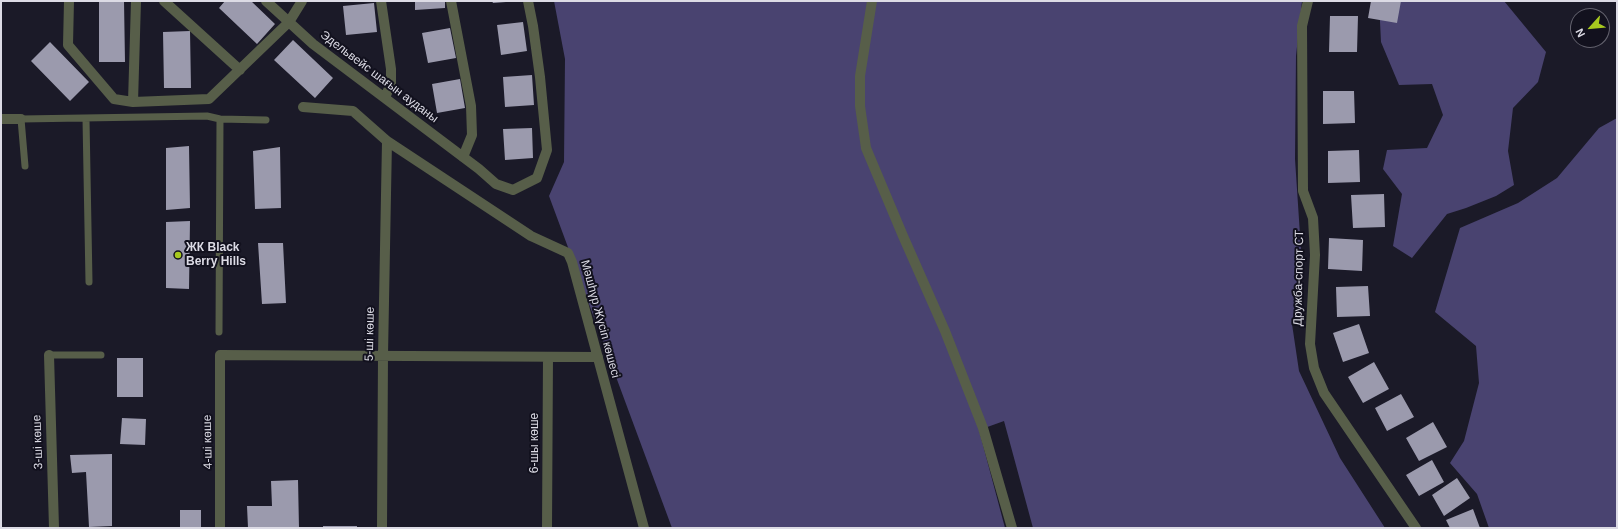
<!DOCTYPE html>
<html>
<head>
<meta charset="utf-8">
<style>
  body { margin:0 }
  #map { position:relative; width:1618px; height:529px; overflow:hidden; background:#1b1a28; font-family:Helvetica,sans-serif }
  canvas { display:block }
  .frame { position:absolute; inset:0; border:2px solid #dcdbe5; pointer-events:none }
  .north { position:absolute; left:1570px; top:8px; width:40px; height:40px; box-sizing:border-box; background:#12111e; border:1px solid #63626e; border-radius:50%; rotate:243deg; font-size:11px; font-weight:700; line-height:16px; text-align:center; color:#dcdbe5 }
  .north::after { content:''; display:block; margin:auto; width:14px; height:18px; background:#a7c81f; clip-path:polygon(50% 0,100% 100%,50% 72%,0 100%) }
</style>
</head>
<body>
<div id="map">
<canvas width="1618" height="529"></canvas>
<div class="frame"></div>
<div class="north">N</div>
</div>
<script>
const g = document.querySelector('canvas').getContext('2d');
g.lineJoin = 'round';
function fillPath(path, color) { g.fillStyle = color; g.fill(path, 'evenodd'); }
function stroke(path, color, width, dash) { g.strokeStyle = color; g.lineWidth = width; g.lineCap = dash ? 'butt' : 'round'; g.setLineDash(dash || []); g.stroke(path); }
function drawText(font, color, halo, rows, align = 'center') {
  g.font = font + ' Helvetica,sans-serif'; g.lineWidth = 4; g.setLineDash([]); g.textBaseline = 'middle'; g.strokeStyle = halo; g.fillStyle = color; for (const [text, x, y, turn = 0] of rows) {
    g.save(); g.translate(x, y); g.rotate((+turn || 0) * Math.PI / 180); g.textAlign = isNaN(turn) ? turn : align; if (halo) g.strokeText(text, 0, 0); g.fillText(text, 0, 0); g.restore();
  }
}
fillPath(new Path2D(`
  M554 1H1302L1296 56 1295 159 1302 265 1292 324 1299 371 1340 458 1385 528H1033L1004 421 979 430 1005 528H672L549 196 564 162 565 59Z
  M1379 1H1504L1546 52 1538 82 1513 108 1508 151 1514 185 1496 196 1466 208 1447 214 1412 258 1393 246 1402 194 1383 169 1387 150 1427 148 1443 115 1432 84 1399 85 1381 42Z
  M1617 118V528H1489L1477 494 1450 463 1464 441 1479 383 1476 346 1435 312 1460 228 1518 203 1557 178 1599 128Z`), '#494370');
fillPath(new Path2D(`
  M99 1H124L125 62H99Z
  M225 1H251L275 24 257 44 219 8Z
  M415 1H445V8L415 10Z
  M492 1H506V2L493 3Z
  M1371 1H1401L1397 23 1368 18Z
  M374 3 377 32 346 35 343 6Z
  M1330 16H1358L1357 52H1329Z
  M523 22 527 51 501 55 497 25Z
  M450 28 456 58 428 63 422 33Z
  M190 31 191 88H164L163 32Z
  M293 40 333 78 315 98 274 60Z
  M50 42 89 82 70 101 31 61Z
  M532 75 534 105 505 107 503 77Z
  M460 79 465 108 437 113 432 84Z
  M1323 91H1354L1355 123 1323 124Z
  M532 128 533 158 505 160 503 129Z
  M189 146 190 208 166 210V148Z
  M280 147 281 208 255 209 253 151Z
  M1359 150 1360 182 1328 183V151Z
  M1384 194 1385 227 1353 228 1351 195Z
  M190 221 189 289 166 288V222Z
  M1329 238 1363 240 1362 271 1328 269Z
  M258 243H283L286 303 262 304Z
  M1368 286 1370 316 1337 317 1336 287Z
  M1359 324 1369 353 1343 362 1333 333Z
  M117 358H143V397H117Z
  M1374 362 1389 389 1363 403 1348 377Z
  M1401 394 1414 417 1387 431 1375 408Z
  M122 418 146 419 145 445 120 444Z
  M1433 422 1447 447 1419 461 1406 438Z
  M112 454V526L89 527 86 472 72 473 70 455Z
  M1432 460 1444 482 1419 496 1406 475Z
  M1457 478 1470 498 1444 516 1432 495Z
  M298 480 299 528H248L247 506H272L271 481Z
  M1473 509 1480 528H1450L1446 520Z
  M180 510H201V528H180Z
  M323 526H357V528H323Z`), '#9b9aad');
stroke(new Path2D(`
  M86 119 89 282
  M25 166 21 119 207 116 220 119 266 120
  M219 332 220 119
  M49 355H101`), '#575e49', 7);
stroke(new Path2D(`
  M69 1 68 45 114 99 133 102 209 99 289 22 302 1
  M164 1 240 70
  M266 1 313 44 479 169 496 184 513 190 537 178 547 150 540 77 533 26 528 1
  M381 1 391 69V83L385 98
  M451 1 471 106 472 135 463 157
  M872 1 860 76V106L866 148 903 236 945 331 983 428 1012 528
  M1308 1 1302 26 1303 191 1313 218 1315 255 1310 344 1314 368 1324 393 1416 528
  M133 102 136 1
  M303 107 353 111 387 141 531 236 568 253 572 262 644 528
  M1 119H21
  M49 355 54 528
  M220 528V355L598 357
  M382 528 383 355 387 141
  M547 528 548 357`), '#575e49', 10);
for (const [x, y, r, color] of [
  [178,255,4,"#a7c81f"]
]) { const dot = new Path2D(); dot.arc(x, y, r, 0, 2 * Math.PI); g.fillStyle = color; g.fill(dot); stroke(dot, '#12111e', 1.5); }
drawText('12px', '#dcdbe5', '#12111e', [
  ["Эдельвейс шағын ауданы",379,77,37],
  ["Дружба-спорт СТ",1299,278,-89],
  ["Мәшhүр Жүсіп көшесі",600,319,75],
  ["5-ші көше",370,334,-89],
  ["3-ші көше",38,442,-92],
  ["4-ші көше",208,442,-91],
  ["6-шы көше",535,443,-90]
]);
drawText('bold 12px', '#dcdbe5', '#12111e', [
  ["ЖК Black",186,248],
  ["Berry Hills",186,262]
], 'left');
</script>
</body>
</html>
